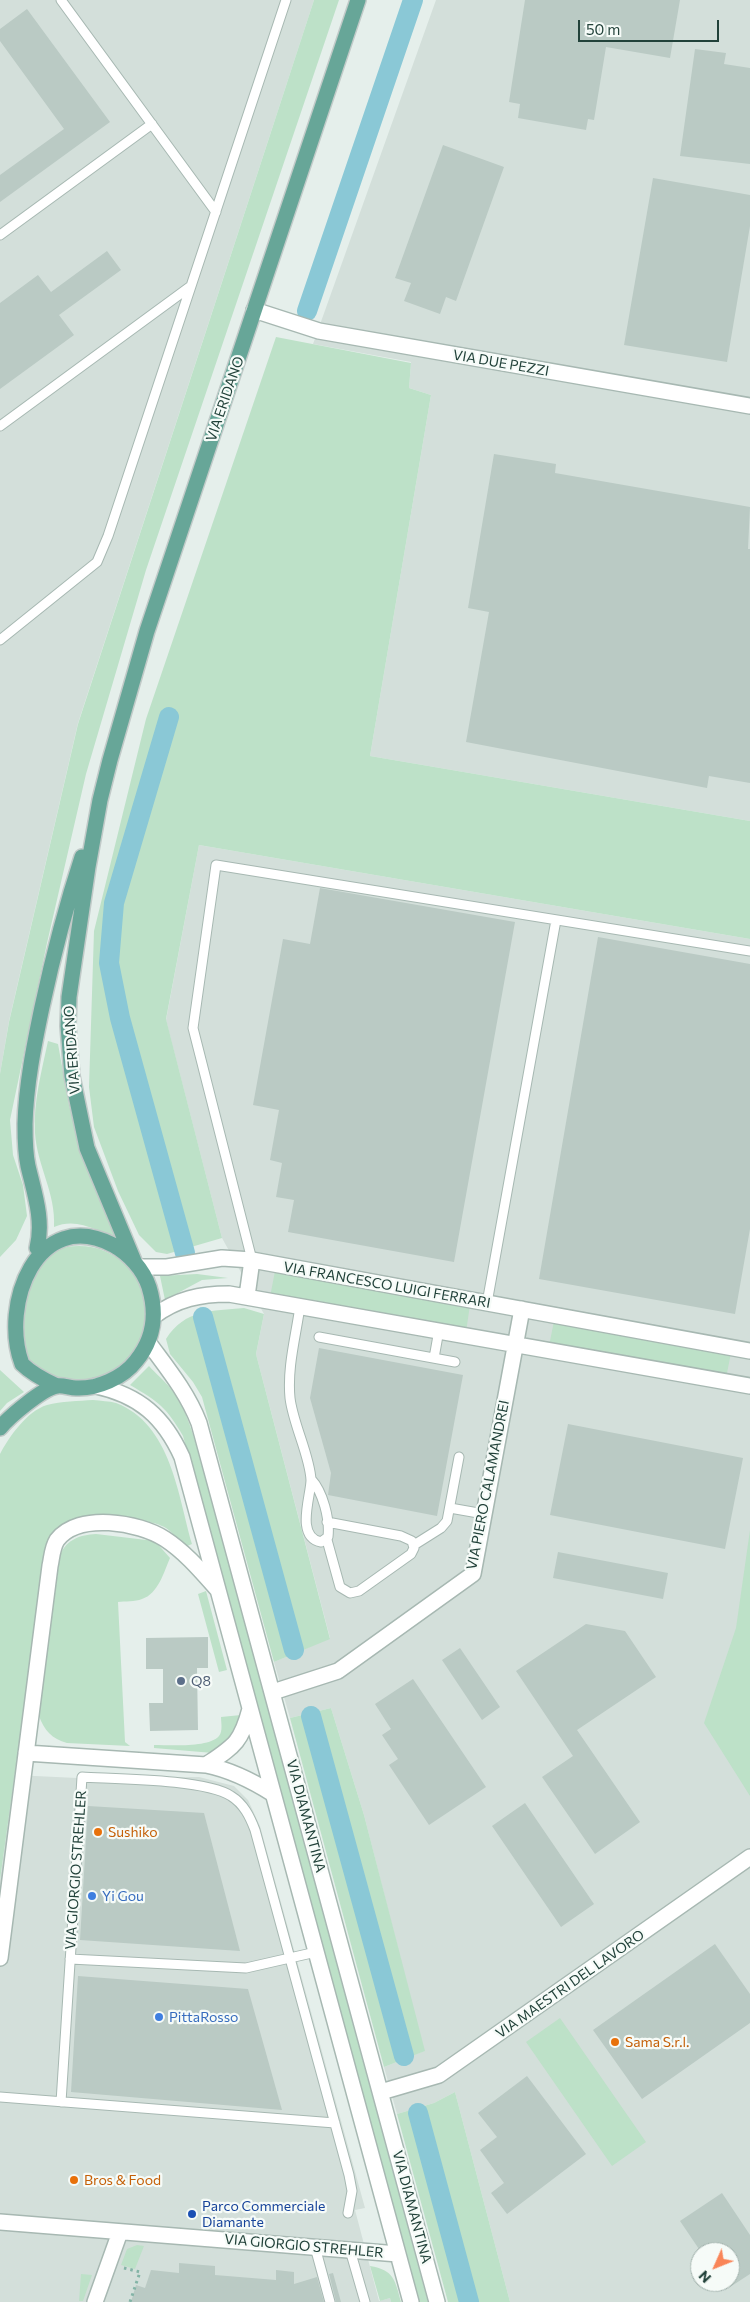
<!DOCTYPE html>
<html>
<head>
<meta charset="utf-8">
<style>
  body { margin:0 }
  #map { position:relative; width:750px; height:2302px; overflow:hidden; background:#e5efeb; font-family:Commissioner,sans-serif }
  canvas { display:block }
  .north { position:absolute; left:690px; top:2242px; width:50px; height:50px; box-sizing:border-box; background:#f6fbf8; border:1px solid #a1b1ac; border-radius:50%; rotate:226deg; font-size:14px; font-weight:700; line-height:20px; text-align:center; color:#22423a }
  .north::after { content:''; display:block; margin:auto; width:18px; height:22px; background:#f98558; clip-path:polygon(50% 0,100% 100%,50% 72%,0 100%) }
  .scale { position:absolute; left:578px; top:20px; width:141px; height:22px; box-sizing:border-box; border:2px solid #22423a; border-top:0; padding-left:6px; font-size:15px; line-height:18px; white-space:nowrap; color:#22423a; -webkit-text-stroke:4px #f6fbf8; paint-order:stroke }
</style>
</head>
<body>
<div id="map">
<canvas width="750" height="2302"></canvas>
<div class="north">N</div>
<div class="scale">50 m</div>
</div>
<script>
const g = document.querySelector('canvas').getContext('2d');
g.lineJoin = 'round';
function fillPath(path, color) { g.fillStyle = color; g.fill(path, 'evenodd'); }
function stroke(path, color, width, dash) { g.strokeStyle = color; g.lineWidth = width; g.lineCap = dash ? 'butt' : 'round'; g.setLineDash(dash || []); g.stroke(path); }
function drawText(font, color, halo, rows, align = 'center') {
  g.font = font + ' Commissioner,sans-serif'; g.lineWidth = 4.5; g.setLineDash([]); g.textBaseline = 'middle'; g.strokeStyle = halo; g.fillStyle = color; for (const [text, x, y, turn = 0] of rows) {
    g.save(); g.translate(x, y); g.rotate((+turn || 0) * Math.PI / 180); g.textAlign = isNaN(turn) ? turn : align; if (halo) g.strokeText(text, 0, 0); g.fillText(text, 0, 0); g.restore();
  }
}
fillPath(new Path2D(`
  M0 0H314L78 723 9 1021 0 1074Z
  M436 0H750V821L370 756 431 395 409 388 411 362 313 344Z
  M199 845 750 939V2302H510L455 2092 434 2103 397 2114 384 2067 424 2051 364 1815 331 1708 290 1718 274 1662 330 1638 256 1354 264 1314 222 1238 166 1020ZM700 2252H730V2282H700Z
  M14 1775 77 1778 199 1777 234 1786 248 1800 260 1826 365 2208 355 2210 379 2301 390 2298 391 2302H0V1880Z`), '#d3dfda');
fillPath(new Path2D(`
  M314 0H339L146 570 86 774 47 943 10 1120 13 1155 23 1185 27 1216 16 1240 0 1257V1074L9 1022 78 724Z
  M276 337 411 363 409 388 431 395 370 756 750 821V939L199 845 166 1019 222 1238 167 1254 156 1252 139 1235 118 1191 94 1127 89 1087 94 931 146 719Z
  M48 1041 58 1044 69 1105 78 1141 120 1242C100 1231 77 1217 54 1227 56 1193 37 1166 35 1133 33 1102 42 1070 48 1041Z
  M11 1314a68 68 0 1 1 136 0a68 68 0 1 1-136 0Z
  M275 1271 470 1305 466 1332 270 1297Z
  M197 1274 228 1278 202 1280 165 1300 160 1276Z
  M244 1308 264 1314 256 1354 330 1639 274 1662 202 1397 193 1382 170 1354 166 1339C185 1309 212 1311 244 1308Z
  M554 1321 731 1353 726 1378 549 1346Z
  M149 1366C156 1374 165 1381 171 1389 189 1411 196 1446 204 1473L428 2302H419L183 1436C166 1407 159 1402 130 1385Z
  M0 1370 24 1392 7 1403 0 1411Z
  M93 1400C101 1401 109 1401 116 1403 171 1424 178 1495 192 1544L185 1547C180 1541 173 1533 166 1528 148 1517 79 1511 62 1526 55 1533 50 1547 45 1556L0 1880V1454C9 1437 27 1411 47 1405 61 1401 79 1401 93 1400Z
  M750 1530V1796L704 1723 736 1628Z
  M96 1534 155 1541 170 1558C164 1572 158 1594 142 1599 135 1602 125 1601 118 1602L125 1742 130 1746 67 1743C52 1739 44 1730 39 1716L60 1555C67 1539 80 1535 96 1534Z
  M206 1591 227 1670 219 1672 198 1594Z
  M331 1708 364 1815 425 2051 384 2067 290 1718Z
  M241 1715 234 1740 213 1753 154 1748V1745C170 1745 209 1748 219 1736 223 1731 221 1723 221 1717Z
  M560 2018 646 2142 612 2166 526 2042Z
  M455 2092 510 2302H448L397 2114 434 2103Z
  M137 2245 144 2246 135 2269 121 2265 127 2249Z
  M370 2266C394 2270 395 2280 401 2302H391L390 2298 380 2301Z
  M81 2274 92 2275 83 2301H79Z`), '#bde1c8');
stroke(new Path2D(`
  M307 311 413 0
  M169 717 114 903 109 963 120 1018 185 1253
  M203 1317 294 1650
  M311 1716 404 2056
  M418 2113 469 2302`), '#8ac8d6', 20);
fillPath(new Path2D(`
  M525 0H680L670 58 606 47 594 120 588 119 586 130 518 118 520 104 509 102Z
  M27 9 110 122 0 202V175L64 129 0 41V29Z
  M695 49 726 53 724 64 750 68V164L680 156Z
  M443 145 504 167 456 301 446 297 440 314 404 301 411 283 395 278Z
  M653 178 750 195V226L727 362 624 345Z
  M107 251 121 270 59 315 74 335 0 389V303L38 275 51 292Z
  M494 454 556 464 555 473 750 507 748 549H750V783L709 776 707 788 466 742 489 612 468 608Z
  M320 888 515 922 454 1262 288 1232 294 1200 276 1197 282 1163 270 1160 279 1110 253 1105 283 939 310 944Z
  M598 937 750 964V1229L735 1314 539 1279Z
  M319 1348 463 1375 437 1516 328 1495 331 1473 310 1398Z
  M568 1424 743 1458 725 1549 550 1515Z
  M558 1552 668 1573 663 1599 553 1578Z
  M586 1624 625 1631 656 1677 577 1730 640 1822 595 1854 542 1777 573 1756 516 1671Z
  M208 1637V1668H197L198 1730 150 1731 149 1703H163V1669H146V1638Z
  M460 1648 500 1707 482 1720 442 1660Z
  M413 1679 486 1787 429 1825 389 1765 398 1759 382 1735 391 1729 375 1704Z
  M525 1803 594 1904 561 1927 492 1826Z
  M88 1806 204 1813 240 1951 80 1940Z
  M715 1944 750 1994V2023L642 2099 593 2030Z
  M78 1976 248 1989 282 2110 71 2092Z
  M527 2076 586 2154 507 2214 491 2193 504 2183 480 2150 497 2137 478 2113Z
  M722 2193 750 2235V2274L730 2287V2252H701L680 2221Z
  M179 2263 215 2266V2275L276 2280V2270L294 2272V2284L317 2277 324 2302H131L136 2285 145 2288 151 2270 179 2273Z
  M333 2273 341 2302H336L329 2274Z`), '#bacac4');
const lane = new Path2D(`
  M61 0 216 212
  M0 235 152 124
  M0 426 191 286
  M0 640 97 562 108 536 286 0
  M252 1260 193 1028 216 865 750 951
  M487 1303 556 920
  M300 1306C296 1336 287 1367 290 1398 293 1424 310 1456 311 1480 311 1496 295 1537 321 1542L328 1537C330 1519 323 1492 311 1479
  M319 1337 455 1362
  M434 1358 439 1330
  M450 1508 484 1514
  M327 1540 340 1587 350 1593 359 1591 411 1554 414 1548 412 1541 401 1536 327 1522
  M414 1545 441 1528 447 1521 459 1457
  M70 1959 246 1968 316 1952
  M0 2097 335 2123
  M61 2102 82 1777C116 1779 205 1779 231 1796 244 1804 250 1817 255 1830L349 2175 352 2191 348 2213
  M315 2247 330 2302
  M350 2250 365 2302`);
const street = new Path2D(`
  M254 310 319 331 750 406
  M139 1267H167L222 1258 252 1260 750 1351
  M247 1296 252 1260
  M154 1316C177 1299 200 1294 229 1294L750 1386
  M148 1342C167 1368 187 1392 199 1423L437 2302
  M96 1386C139 1395 164 1417 182 1457L411 2302
  M273 1692 338 1671 473 1574 522 1309
  M26 1753 206 1765C231 1770 251 1780 273 1794
  M206 1765C234 1746 241 1743 250 1709
  M0 1958 50 1566C52 1557 52 1548 57 1540 78 1512 139 1522 165 1539 185 1552 201 1571 217 1589
  M381 2092 439 2075 750 1857
  M0 2222 398 2254
  M95 2302 120 2232`);
const primary = new Path2D(`
  M37 1248C44 1220 34 1192 28 1166 25 1152 25 1138 25 1124 26 1085 34 1045 42 1007 53 956 66 906 82 857
  M134 1261 87 1148 72 1076 68 1026 69 997 88 867 100 800 110 760 147 631 358 0
  M0 1428C9 1417 43 1388 57 1386 63 1385 70 1388 76 1388 97 1389 123 1378 136 1361 154 1339 157 1313 149 1287 143 1269 129 1254 113 1245 37 1206 0 1305 22 1364 32 1374 44 1380 57 1386`);
stroke(lane, '#a7b8b2', 11);
stroke(street, '#a7b8b2', 18);
stroke(primary, '#c1cac8', 18);
stroke(new Path2D(`
  M124 2268 140 2272 130 2302`), '#83b4a6', 3, [2.5, 4]);
stroke(lane, '#fff', 9);
stroke(street, '#fff', 15);
stroke(primary, '#67a698', 15);
for (const [x, y, r, color] of [
  [181,1681,5,"#5c6f8a"],
  [98,1832,5,"#e8710a"],
  [92,1896,5,"#3f7fe0"],
  [159,2017,5,"#3f7fe0"],
  [615,2042,5,"#e8710a"],
  [74,2180,5,"#e8710a"],
  [192,2214,5,"#1a4fb4"]
]) { const dot = new Path2D(); dot.arc(x, y, r, 0, 2 * Math.PI); g.fillStyle = color; g.fill(dot); stroke(dot, '#f6fbf8', 2); }
drawText('14px', '#22423a', '#f6fbf8', [
  ["VIA DUE PEZZI",501,363,10],
  ["VIA ERIDANO",225,399,-71],
  ["VIA ERIDANO",72,1050,-94],
  ["VIA FRANCESCO LUIGI FERRARI",387,1285,10],
  ["VIA PIERO CALAMANDREI",488,1485,-79],
  ["VIA DIAMANTINA",306,1816,75],
  ["VIA GIORGIO STREHLER",76,1870,-86],
  ["VIA MAESTRI DEL LAVORO",570,1984,-35],
  ["VIA DIAMANTINA",412,2207,75],
  ["VIA GIORGIO STREHLER",304,2246,5]
]);
drawText('14px', '#4e5e75', '#f6fbf8', [
  ["Q8",191,1681]
], 'left');
drawText('14px', '#c56008', '#f6fbf8', [
  ["Sushiko",108,1832],
  ["Sama S.r.l.",625,2042],
  ["Bros & Food",84,2180]
], 'left');
drawText('14px', '#366cbe', '#f6fbf8', [
  ["Yi Gou",102,1896],
  ["PittaRosso",169,2017]
], 'left');
drawText('14px', '#164399', '#f6fbf8', [
  ["Parco Commerciale",202,2206],
  ["Diamante",202,2222]
], 'left');
</script>
</body>
</html>
